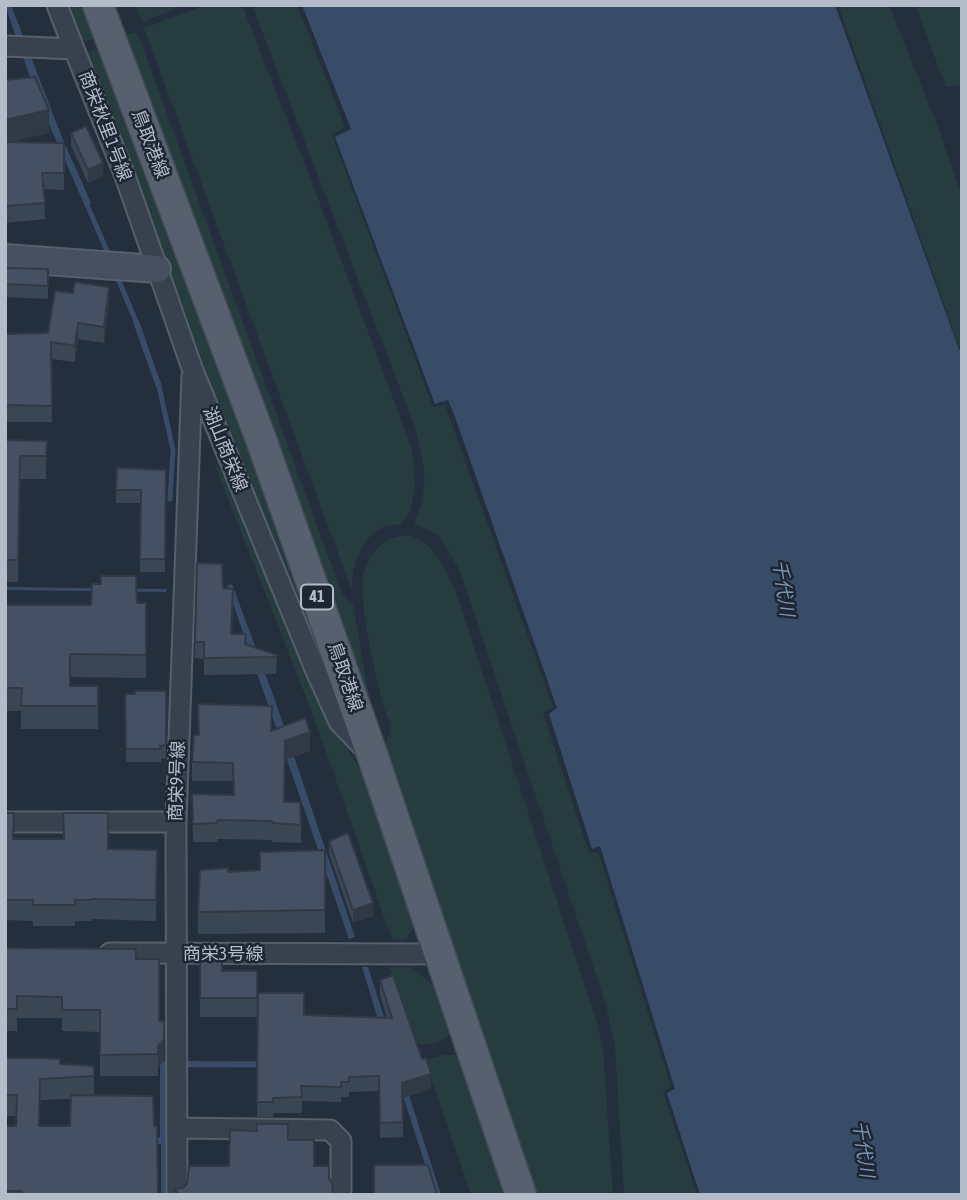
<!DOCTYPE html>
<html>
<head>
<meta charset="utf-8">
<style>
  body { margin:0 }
  #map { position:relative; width:967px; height:1200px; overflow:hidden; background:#242f3e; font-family:"Asap Condensed",sans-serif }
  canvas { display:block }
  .frame { position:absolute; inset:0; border:7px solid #b4bcc9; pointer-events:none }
</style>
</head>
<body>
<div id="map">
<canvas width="967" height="1200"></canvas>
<div class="frame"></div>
</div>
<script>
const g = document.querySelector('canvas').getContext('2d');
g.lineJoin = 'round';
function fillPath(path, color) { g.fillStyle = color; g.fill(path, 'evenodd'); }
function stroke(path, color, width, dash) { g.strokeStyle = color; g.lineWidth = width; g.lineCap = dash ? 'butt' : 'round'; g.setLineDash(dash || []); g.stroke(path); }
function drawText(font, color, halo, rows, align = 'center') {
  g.font = font + ' "Asap Condensed","Noto Sans JP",sans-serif'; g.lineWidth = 5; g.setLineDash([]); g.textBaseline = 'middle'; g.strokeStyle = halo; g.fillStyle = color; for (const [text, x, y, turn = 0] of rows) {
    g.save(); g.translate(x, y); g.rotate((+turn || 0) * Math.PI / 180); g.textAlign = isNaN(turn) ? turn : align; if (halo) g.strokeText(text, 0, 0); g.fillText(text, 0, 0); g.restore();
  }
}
fillPath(new Path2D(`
  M68 5H87L99 37 83 42Z
  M136 5H185L142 22Z
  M206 5H242L308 172 412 449 415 488 410 512 401 524C396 525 389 525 384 527 360 537 351 568 352 591L144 28Z
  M252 5H297L345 127 332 135 433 407 445 405 553 707 543 713 589 853 598 852 671 1087 663 1092 697 1195H624L615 1046 606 1005 460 571 438 534 414 524C430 484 425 468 415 427Z
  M838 5H889L937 124 962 196V349L960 350Z
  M915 5H962V85L946 87Z
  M137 32 334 572C338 584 342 599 353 605L370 702 367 708 121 37Z
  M103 46 254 447 343 713 235 454 87 53Z
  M214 463 224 475 332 721 363 776 418 921 406 939 392 940 316 723Z
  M408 535C434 542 443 566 455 589L596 1020 603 1049 613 1195H532L384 748C386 742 391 734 390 728 390 719 384 710 382 702 375 671 360 610 363 580 365 555 384 536 408 535Z
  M389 967H411C437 988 451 997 450 1034 440 1044 431 1046 418 1044Z
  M444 1055H455L461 1059 507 1195H471L425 1060Z`), '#263c3f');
fillPath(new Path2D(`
  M5 5H11L61 135 91 203 85 206 35 92Z
  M302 5H835L959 350H962V1195H700L667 1093 675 1089 600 846 592 849 549 714 557 708 454 414 448 400 435 404 335 137 351 129Z
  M139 321 162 387H156L133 322Z
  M232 584 276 703 355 937 349 939 227 586Z
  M5 587 166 589V592L5 590Z
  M362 967H368L441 1195H435L394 1068 166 1067 167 1195H161V1144H5V1138L160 1137V1061L391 1062Z`), '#394c67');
stroke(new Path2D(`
  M85 200 110 258
  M116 274 138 326
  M158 382 173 450 170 499`), '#394c67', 5);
const street = new Path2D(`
  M57 5 74 49
  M5 46 74 49 125 176 192 368 315 669 339 722 365 749
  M5 822H176
  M110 953 441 954
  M178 1128 330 1130 341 1141V1195
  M177 1195 176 822 192 376`);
const secondary = new Path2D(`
  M5 258 157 269`);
const primary = new Path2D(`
  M98 5 262 442 373 757 521 1195`);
stroke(street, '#565f6c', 23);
stroke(secondary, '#565f6c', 30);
stroke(primary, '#414a57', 33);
stroke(street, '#38414e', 19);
stroke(secondary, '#465061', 26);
stroke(primary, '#56606e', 30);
fillPath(new Path2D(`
  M5 80 49 133 8 142 64 143V190L44 189 45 219 6 223V229Z
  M71 133 103 176 88 183 71 146Z
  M5 268 48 269V299L5 297Z
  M109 303 104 343 78 339 75 362 51 359 52 422H5V334L48 333Z
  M5 440 47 441 46 479H20L18 582H5Z
  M117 468 166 470 165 572H140L141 503H116Z
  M223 588 233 605 232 634 246 644 277 655 276 674 204 675V659L195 658V642Z
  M146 603V678L70 677V686H98V729H21V711H5V605H91Z
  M166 691V758L161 759V762H126L125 694Z
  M272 731 310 751 285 760 284 802 301 825V843L272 842V840L218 839 217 842H193L192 794 233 795V781H192V762Z
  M5 813 14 839 108 849 157 850 156 921 91 919V921H75V926H33V921L5 920Z
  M329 841 373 916 353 923 329 854Z
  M325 850V933L198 934V912L228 872 260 870Z
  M5 948 136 959 159 1021 164 1061 158 1067V1076H100V1032L62 1031V1018H17V1031H5Z
  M200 961 222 971H257V1017H200Z
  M380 980 431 1089 403 1098V1137L380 1138 379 1091 349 1092V1097H341V1102L302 1101V1113H273V1117H257L258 993 304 1015 387 1018 380 995Z
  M5 1058 60 1064 94 1066V1095L154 1126 158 1195H5V1126H16L17 1116H5ZM71 1099 70 1126H39L40 1100Z`), '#3b4654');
fillPath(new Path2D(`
  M49 110V133L5 142V120Z
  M103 163V176L88 183V170Z
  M109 287V303L104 343V327Z
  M78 323V339L75 362V346Z
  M310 732V751L285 760V741Z
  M373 903V916L353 923V910Z
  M164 1039V1061L158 1067V1046Z
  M431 1074V1089L402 1098V1083Z`), '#303945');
const building = new Path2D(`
  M35 77 49 110 5 120V80Z
  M86 126 103 163 88 170 71 133Z
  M5 142 64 143V173H42L45 203 6 206 5 213Z
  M5 268 48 269V286L5 284Z
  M75 282 109 287 104 327 78 323 75 346 51 342 52 406 5 405V334L48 333 55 291 73 293Z
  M5 440 47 441 46 456H20L18 560H5Z
  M117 468 166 470 165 559H140L141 490H116Z
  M197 563 222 564 223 588 233 589 231 634H246L245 644 277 655 276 657 204 658V642H195Z
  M101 576H136L137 603H146V655L70 654V686H98V706H21L22 688H5V605H91L92 584H101Z
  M135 691H166V745L160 746 161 749H126L125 694H135Z
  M198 704 272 706 271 731 305 718 310 732 285 741 284 802H300L301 825 272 823V821L218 820 217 823 193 824 192 794 234 795 233 763 192 762 194 735H199Z
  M5 813H14L13 839H64L63 813H108V849L157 850 156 900 91 899V900H75V905H33V900H5Z
  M348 833 373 903 353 910 329 841Z
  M325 850V910L198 912 200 870 228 868V872L260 870V852Z
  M5 948 136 949V959H159V1021H164V1039L158 1046V1054L100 1055V1010H62V997L17 996V1009H5Z
  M200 961H222V971H257V998H200Z
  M393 975 422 1059 426 1058 431 1074 402 1083 403 1122 380 1123 379 1076 349 1077V1082H341V1087L301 1086 302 1097 273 1098V1102H257L258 993H304V1015L392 1018 380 980Z
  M5 1058H40L60 1059V1064L94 1066V1076L40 1079 39 1126H70L71 1095 153 1096 154 1126H157L158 1195H22V1191H5V1126H16L17 1095H5Z
  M257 1124H288V1140H314V1166H329V1178L333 1186 332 1195H179L174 1189 183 1188 187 1184 189 1166H229L230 1130 257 1131Z
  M374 1165H428L437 1195H374Z`);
fillPath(building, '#455162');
stroke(building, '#303945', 2);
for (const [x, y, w] of [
  [317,597,32]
]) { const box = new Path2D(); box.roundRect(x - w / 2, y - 12.5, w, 25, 5); g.fillStyle = '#1d2633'; g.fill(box); stroke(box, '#b4bcc9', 2); }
drawText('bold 16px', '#b4bcc9', null, [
  ["41",317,597]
]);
drawText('18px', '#b4bcc9', '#1d2633', [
  ["商栄秋里1号線",105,126,69],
  ["鳥取港線",150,144,69],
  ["湖山商栄線",225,449,68],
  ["鳥取港線",345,677,71],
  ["商栄9号線",177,781,-88],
  ["商栄3号線",223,954]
]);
drawText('italic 19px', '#7c92b1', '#1d2633', [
  ["千代川",783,588,82],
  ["千代川",863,1149,82]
]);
</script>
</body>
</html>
